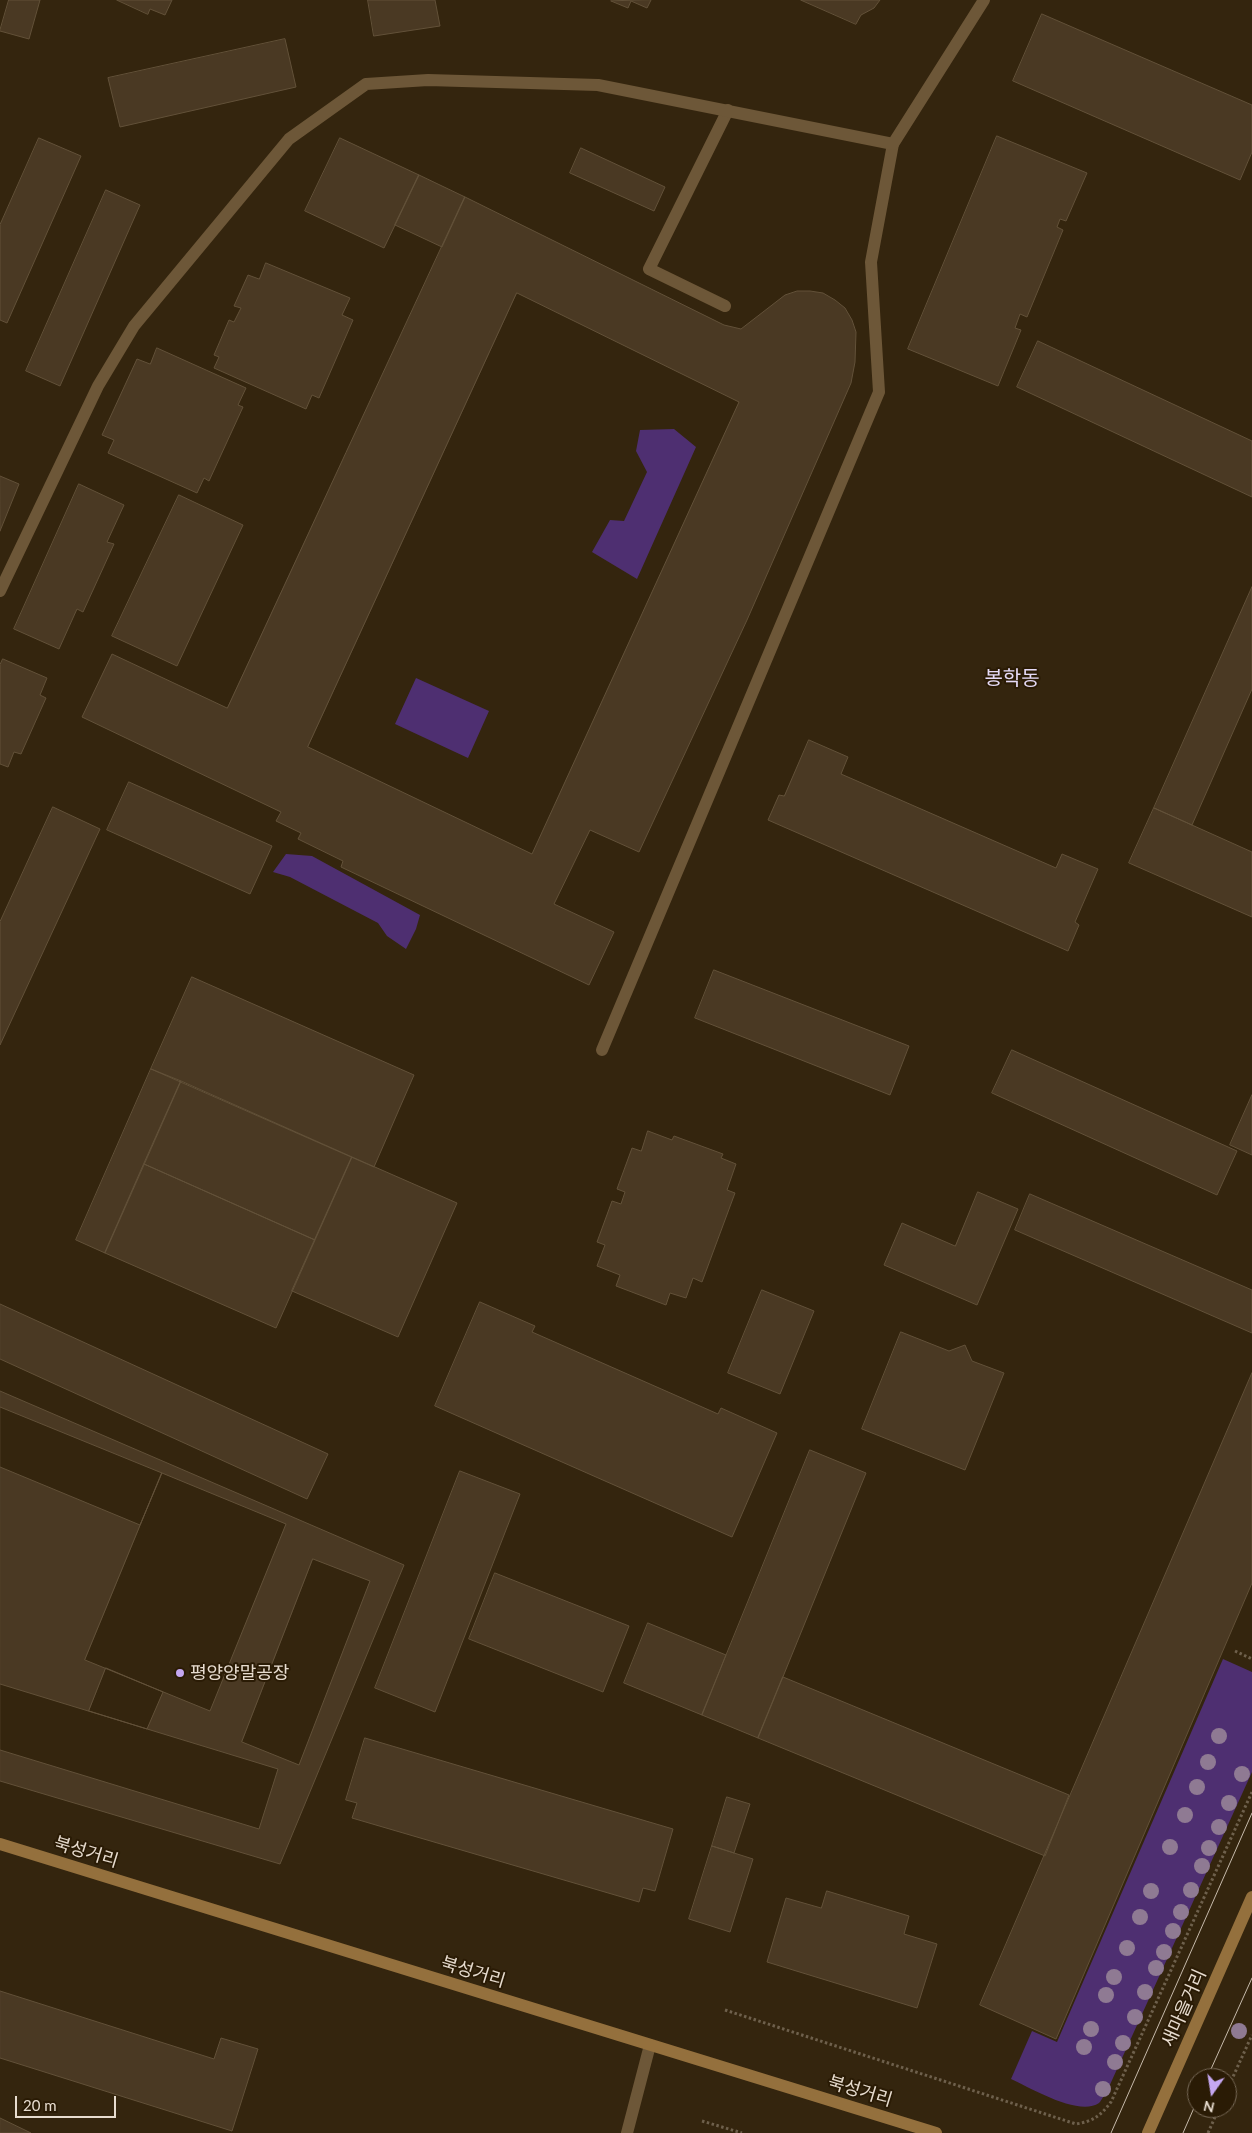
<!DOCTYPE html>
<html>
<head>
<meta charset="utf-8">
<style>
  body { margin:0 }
  #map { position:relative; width:1252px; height:2133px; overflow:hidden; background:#34250e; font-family:Lato,sans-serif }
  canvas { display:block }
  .north { position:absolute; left:1187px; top:2068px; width:50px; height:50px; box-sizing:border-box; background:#2a1b05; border:1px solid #766856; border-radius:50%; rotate:193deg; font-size:14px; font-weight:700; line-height:20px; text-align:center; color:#e7dccf }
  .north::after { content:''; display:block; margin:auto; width:18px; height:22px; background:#c5a7f1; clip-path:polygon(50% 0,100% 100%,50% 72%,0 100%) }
  .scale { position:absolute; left:15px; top:2096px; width:101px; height:22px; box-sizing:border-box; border:2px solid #e7dccf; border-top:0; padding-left:6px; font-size:15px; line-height:18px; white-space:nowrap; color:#e7dccf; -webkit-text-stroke:4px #2a1b05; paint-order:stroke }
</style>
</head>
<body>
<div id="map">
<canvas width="1252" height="2133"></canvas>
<div class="north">N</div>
<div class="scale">20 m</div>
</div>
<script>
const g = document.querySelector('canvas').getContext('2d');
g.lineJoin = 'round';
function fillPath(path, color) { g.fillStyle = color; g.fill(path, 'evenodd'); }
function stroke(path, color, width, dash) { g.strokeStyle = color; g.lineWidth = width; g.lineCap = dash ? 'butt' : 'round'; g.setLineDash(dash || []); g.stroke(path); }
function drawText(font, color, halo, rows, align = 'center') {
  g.font = font + ' Lato,"Noto Sans KR",sans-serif'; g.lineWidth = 4; g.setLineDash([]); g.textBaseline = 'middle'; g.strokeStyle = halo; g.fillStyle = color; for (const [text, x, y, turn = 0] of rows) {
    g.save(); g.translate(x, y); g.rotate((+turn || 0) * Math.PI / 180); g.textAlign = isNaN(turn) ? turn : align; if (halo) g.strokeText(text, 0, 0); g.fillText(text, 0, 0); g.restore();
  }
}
fillPath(new Path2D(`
  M674 429 696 447 637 579 592 552 610 520 624 521 647 472 636 451 640 430Z
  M416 678 489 711 468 758 395 724Z
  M286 854 312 856 420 915 416 929 406 949 387 936 378 923 290 877 273 872Z
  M1223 1659 1252 1672V1772L1108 2089C1105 2093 1102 2100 1099 2103 1079 2117 1031 2088 1011 2079L1032 2031 1057 2042Z`), '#4e2f71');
const building = new Path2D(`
  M9 0H40L29 39 0 31Z
  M117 0H172L165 15 150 9 148 14Z
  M368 0H435L440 26 374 36Z
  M651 0 647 8 631 1 628 8 611 1Z
  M801 0H880L874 8 861 15 856 24Z
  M1042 14 1252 105V152L1240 180 1013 81Z
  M285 39 296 87 120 127 108 78Z
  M997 136 1087 173 1066 221 1060 219 1057 227 1063 230 1027 317 1020 314 1015 328 1021 330 998 386 908 349Z
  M39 138 81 156 7 323 0 320V225Z
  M340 138 419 175 384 248 305 211Z
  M581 148 665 187 654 211 570 173Z
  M419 175 465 197 442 247 395 225Z
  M106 190 140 205 60 386 26 371Z
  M465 197 724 325 741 329 785 295 797 291H810L823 293 835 300 845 308 852 320 856 332 855 362 851 383 747 620 639 852 590 830 554 904 614 932 589 985 341 867 343 861 298 839 301 833 276 821 281 812 82 717 112 654 227 708ZM517 293 739 402 532 854 308 747Z
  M266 263 350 298 342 315 353 320 319 398 312 395 306 409 214 368 219 357 214 355 229 320 234 322 241 308 234 306 248 275 259 279Z
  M1038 341 1252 441V497L1017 387Z
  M157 348 246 388 238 405 243 407 209 481 204 478 197 493 108 453 114 440 102 435 137 359 150 364Z
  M0 476 19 484 0 531Z
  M79 484 124 505 107 542 114 544 83 612 77 609 59 649 14 629Z
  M179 495 243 525 177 666 112 636Z
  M1252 587V689L1192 825 1154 808Z
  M3 659 47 678 40 695 46 698 21 754 14 752 8 767 0 764V665Z
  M809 740 848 757 841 774 1056 868 1062 854 1098 869 1075 922 1079 925 1068 951 768 820 779 795 784 796Z
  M129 782 272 846 250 894 107 830Z
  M53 807 100 829 0 1045V922Z
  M1154 808 1252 852V917L1129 863Z
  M714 970 909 1046 890 1095 695 1018Z
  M192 977 414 1075 374 1167 151 1069Z
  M1012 1050 1237 1151 1217 1195 992 1093Z
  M151 1069 181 1081 105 1253 76 1240Z
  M181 1081 352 1157 315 1240 144 1164Z
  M1252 1095V1155L1230 1145Z
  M648 1131 672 1140 674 1136 723 1154 721 1158 736 1164 727 1190 735 1193 702 1282 693 1278 686 1298 670 1293 666 1305 616 1286 620 1275 597 1266 605 1245 597 1242 612 1201 621 1204 625 1192 617 1189 632 1148 641 1151Z
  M352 1157 457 1203 398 1337 292 1291Z
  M144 1164 315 1240 276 1328 105 1253Z
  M978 1192 1018 1209 977 1305 884 1265 902 1223 955 1246Z
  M1030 1194 1252 1290V1333L1015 1230Z
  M762 1290 814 1311 780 1394 728 1373Z
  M480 1302 535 1326 532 1332 718 1414 721 1408 777 1433 732 1537 435 1406Z
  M0 1304 328 1454 307 1499 0 1359Z
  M901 1332 949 1351 965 1345 972 1361 1004 1373 965 1470 862 1429Z
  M1252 1373V1583L1056 2039 980 2005Z
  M0 1391 404 1565 280 1864 0 1781Z
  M0 1407 162 1473 140 1525 0 1467Z
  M810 1450 866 1473 758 1738 702 1715Z
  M460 1471 520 1494 435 1712 375 1688Z
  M162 1473 286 1524 210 1711 85 1660Z
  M313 1559 370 1581 299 1765 242 1742Z
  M495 1573 629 1626 603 1692 469 1639Z
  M648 1623 726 1655 702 1715 624 1683Z
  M106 1668 163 1692 147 1729 89 1711Z
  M783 1677 1069 1795 1045 1856 758 1738Z
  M0 1684 278 1769 259 1829 0 1750Z
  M365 1738 673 1829 655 1891 643 1888 639 1902 352 1818 357 1803 346 1800Z
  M727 1797 750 1804 734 1853 712 1846Z
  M712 1846 753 1859 730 1932 689 1919Z
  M827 1891 909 1916 904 1934 937 1944 917 2008 767 1962 786 1898 821 1908Z
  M0 1991 214 2059 221 2038 258 2049 232 2131 0 2058Z
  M0 2118 31 2133H0Z`);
fillPath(building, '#4a3923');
stroke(building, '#625139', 1);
stroke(new Path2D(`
  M1235 1651 1252 1659
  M725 2010 1076 2124C1094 2121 1100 2116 1111 2102L1252 1792
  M1227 2090 1252 2035
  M702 2121 742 2133
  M1208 2133 1219 2108`), '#6e604c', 3, [2.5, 2.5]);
stroke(new Path2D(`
  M725 306 649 269 728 110
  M627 2133 650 2045`), '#6d5738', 12);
stroke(new Path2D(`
  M602 1050 879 392 871 262 893 144`), '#6d5738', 12);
stroke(new Path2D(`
  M0 591 98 386 134 326 289 139 366 84 428 80 598 85 893 144 984 0`), '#6d5738', 12);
stroke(new Path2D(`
  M0 1844 936 2133
  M1148 2133 1252 1897`), '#94703d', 12);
stroke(new Path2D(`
  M1207 2078 1252 1978
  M1111 2133 1252 1813
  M1183 2133 1197 2101`), '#c6baab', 1);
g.fillStyle = '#8f7a93';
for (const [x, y] of [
  [1219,1736],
  [1208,1762],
  [1242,1774],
  [1197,1787],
  [1229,1803],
  [1185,1815],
  [1219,1827],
  [1170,1847],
  [1209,1848],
  [1202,1866],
  [1191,1890],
  [1151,1891],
  [1181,1912],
  [1140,1917],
  [1173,1931],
  [1127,1948],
  [1164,1952],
  [1156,1968],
  [1114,1977],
  [1145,1992],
  [1106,1995],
  [1135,2017],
  [1091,2029],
  [1239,2031],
  [1123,2043],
  [1084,2047],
  [1115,2062],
  [1103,2089]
]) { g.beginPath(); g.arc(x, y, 8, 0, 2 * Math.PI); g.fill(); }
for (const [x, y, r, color] of [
  [180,1673,5,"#c5a7f1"]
]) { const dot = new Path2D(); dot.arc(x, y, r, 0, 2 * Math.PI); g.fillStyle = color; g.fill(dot); stroke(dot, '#2a1b05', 2); }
drawText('18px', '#e7dccf', '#2a1b05', [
  ["평양양말공장",190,1673]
], 'left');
drawText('18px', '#e7dccf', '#2a1b05', [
  ["북성거리",86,1852,17],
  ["북성거리",473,1972,17],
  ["새마을거리",1184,2008,-66],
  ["북성거리",860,2091,17]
]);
drawText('20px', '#e5daf6', '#2a1b05', [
  ["봉학동",1012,679]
]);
</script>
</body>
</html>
